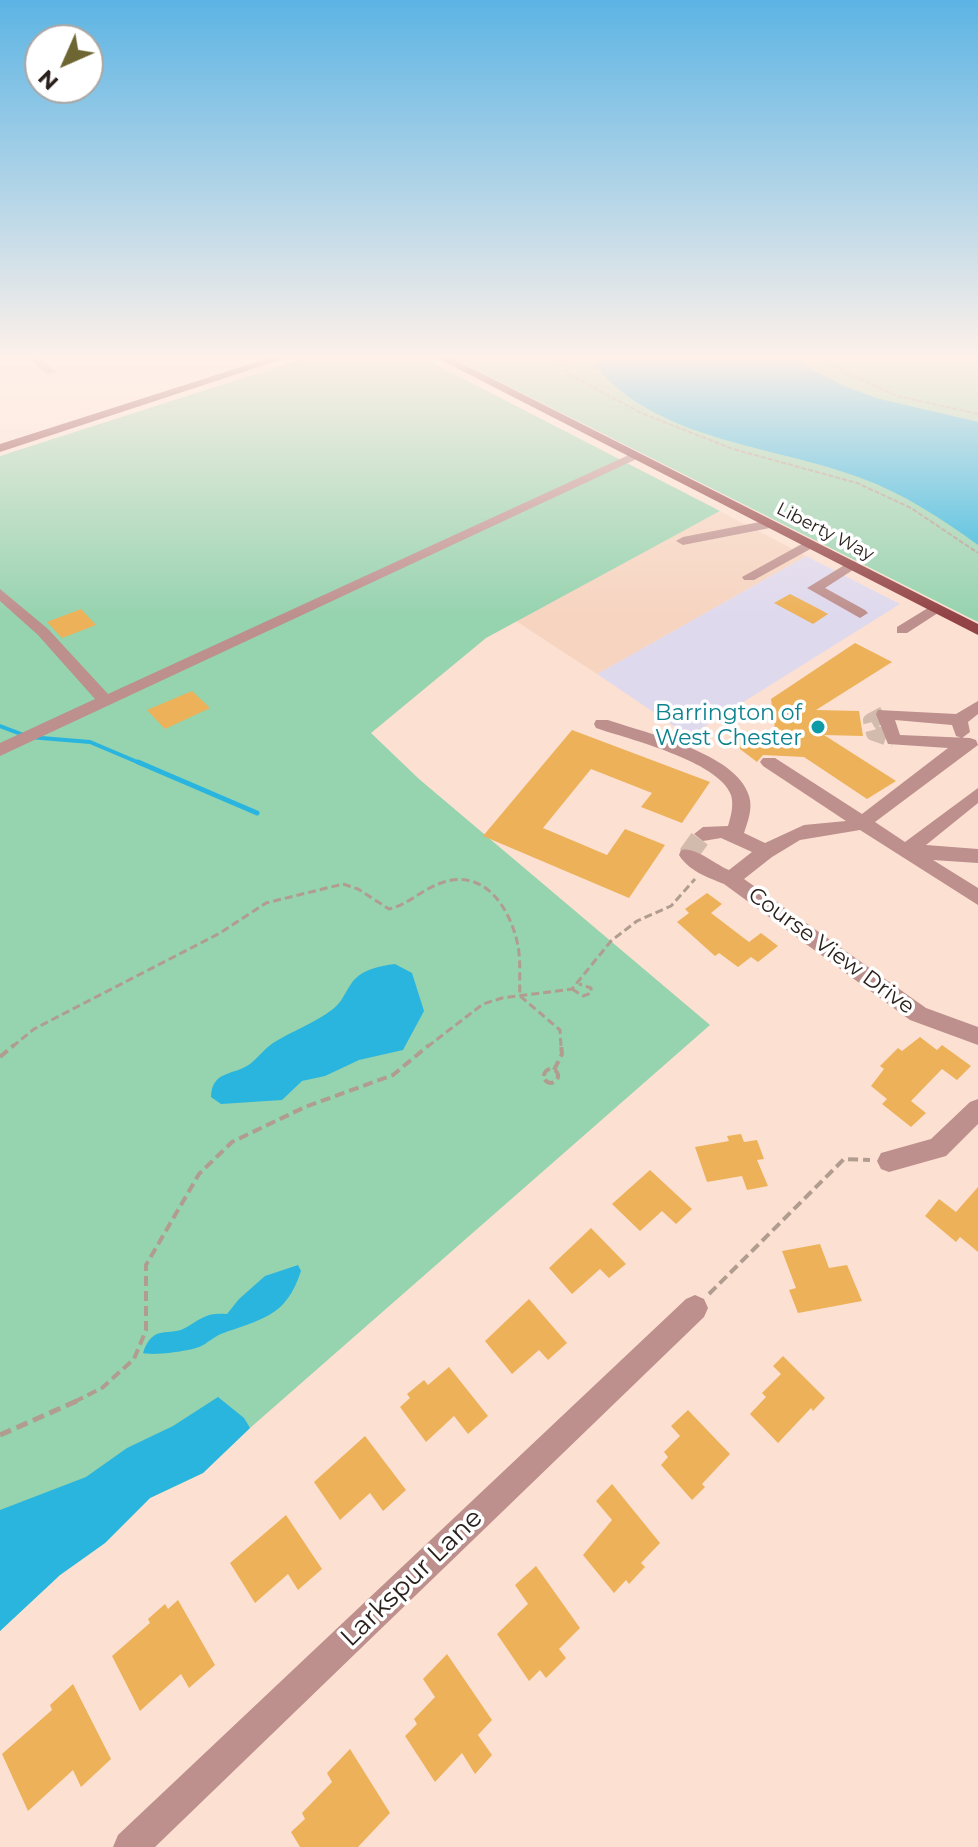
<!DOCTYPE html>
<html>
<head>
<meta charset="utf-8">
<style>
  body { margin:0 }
  #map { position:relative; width:978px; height:1847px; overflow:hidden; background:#fce0d1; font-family:Montserrat,sans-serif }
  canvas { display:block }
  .north { position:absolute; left:24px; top:24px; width:80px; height:80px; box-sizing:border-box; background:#fff; border:2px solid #aaa6a4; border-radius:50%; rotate:225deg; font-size:22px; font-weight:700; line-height:32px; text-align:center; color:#2b211c }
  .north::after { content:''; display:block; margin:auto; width:28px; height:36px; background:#6d6532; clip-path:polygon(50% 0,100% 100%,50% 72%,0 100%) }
</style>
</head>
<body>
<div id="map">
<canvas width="978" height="1847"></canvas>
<div class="north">N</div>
</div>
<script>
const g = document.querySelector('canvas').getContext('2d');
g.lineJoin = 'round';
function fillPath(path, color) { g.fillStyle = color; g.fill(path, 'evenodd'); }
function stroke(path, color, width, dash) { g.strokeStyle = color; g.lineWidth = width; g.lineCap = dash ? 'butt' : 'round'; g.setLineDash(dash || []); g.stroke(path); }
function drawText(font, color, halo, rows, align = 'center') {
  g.font = font + ' Montserrat,sans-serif'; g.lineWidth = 7; g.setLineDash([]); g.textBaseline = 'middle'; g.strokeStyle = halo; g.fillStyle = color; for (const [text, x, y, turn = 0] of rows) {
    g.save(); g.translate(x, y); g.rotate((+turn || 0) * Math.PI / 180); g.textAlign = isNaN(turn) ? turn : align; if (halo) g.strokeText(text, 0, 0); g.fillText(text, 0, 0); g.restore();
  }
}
fillPath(new Path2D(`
  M806 556 900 604 689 736 597 674Z`), '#dfd9ee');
fillPath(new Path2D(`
  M720 511 806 556 597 674 516 621Z`), '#f6d4c0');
fillPath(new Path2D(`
  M305 358H423L720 511 486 638 371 733 419 779 710 1025 250 1428 203 1473 150 1498 105 1543 60 1575 0 1631V456Z
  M452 358H978V622Z`), '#96d3af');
fillPath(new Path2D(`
  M597 358H791L842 385 876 398 978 422V545C941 518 904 494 861 478 773 445 660 442 595 366Z
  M395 964 412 973 424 1011 403 1050 359 1060 325 1076 302 1081 282 1100 221 1104 211 1097C212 1070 233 1076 250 1064 258 1058 264 1049 273 1043 292 1031 315 1023 333 1009 342 1002 344 994 351 984 360 970 379 966 395 964Z
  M298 1265 301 1271C286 1318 260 1319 221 1334 213 1337 207 1344 199 1347 189 1351 154 1356 143 1353 153 1323 169 1337 185 1328 201 1319 206 1312 227 1314L239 1299 265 1276Z
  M218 1397 244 1418 250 1428 203 1473 150 1498 105 1543 60 1575 0 1631V1510L86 1477 127 1448 173 1426Z`), '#2ab5df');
stroke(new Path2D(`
  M0 726 29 737 90 742 142 764`), '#2ab5df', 4);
stroke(new Path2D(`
  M138 762 257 813`), '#2ab5df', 5);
fillPath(new Path2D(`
  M790 594 821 610 828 614 813 624 774 603Z
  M81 609 96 625 62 638 47 622Z
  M855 643 892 662 816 710 859 711 863 736 824 735 896 781 867 799 804 757 763 755 757 762 740 749 739 735 776 736 771 699Z
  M192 691 210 708 165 729 147 710Z
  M572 730 710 782 682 823 641 807 652 793 591 769 543 828 607 855 625 829 665 845 629 898 483 836Z
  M707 893 722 904 711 913 749 942 761 933 778 946 758 962 751 957 738 967 719 953 715 956 677 922 689 913 685 909Z
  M920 1037 937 1050 942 1045 971 1066 957 1080 942 1069 911 1101 926 1113 911 1127 882 1104 887 1099 871 1086 884 1069 880 1066 898 1048 902 1051Z
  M741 1134 744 1142 757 1140 764 1159 757 1160 768 1186 747 1190 742 1176 707 1182 695 1147 729 1141 727 1136Z
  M650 1170 692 1209 676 1224 662 1211 640 1231 612 1204Z
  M978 1187V1252L960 1237 956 1242 925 1216 939 1199 956 1212Z
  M591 1228 626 1264 609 1278 600 1269 572 1294 549 1268Z
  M820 1244 829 1268 847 1265 862 1301 798 1313 789 1290 796 1288 782 1251Z
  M529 1299 567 1343 548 1360 539 1350 512 1374 485 1341Z
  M783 1356 825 1398 813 1411 811 1408 778 1443 750 1414 766 1397 762 1393 781 1374 773 1366Z
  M449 1367 488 1416 468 1434 454 1416 426 1442 400 1407 410 1398 407 1394 424 1380 428 1385Z
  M688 1410 730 1454 702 1484 705 1487 692 1500 661 1465 668 1457 664 1452 680 1436 671 1426Z
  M365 1436 406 1490 383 1511 370 1493 340 1520 314 1482Z
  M612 1484 660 1543 641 1563 645 1567 629 1584 626 1580 614 1593 583 1555 612 1520 596 1501Z
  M286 1515 322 1569 298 1590 288 1574 255 1603 230 1563Z
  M536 1566 580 1628 559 1649 566 1658 546 1678 540 1670 529 1681 497 1634 528 1604 515 1585Z
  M178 1600 215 1665 189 1688 181 1674 140 1711 112 1656 150 1623 148 1619 165 1604 168 1609Z
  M447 1654 492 1720 478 1735 492 1755 475 1774 462 1753 435 1782 405 1736 417 1724 414 1719 435 1697 423 1679Z
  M73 1684 111 1759 81 1787 73 1770 28 1811 2 1754 52 1710 50 1705Z
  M350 1749 390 1813 358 1847H300L291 1832 305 1819 302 1813 332 1782 327 1773Z`), '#edb159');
stroke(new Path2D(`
  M884 714 871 721 874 733 894 740`), '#d2baad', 16, [16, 8]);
stroke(new Path2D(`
  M688 855 703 834`), '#d2baad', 20, [20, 10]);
stroke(new Path2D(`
  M555 358 570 375 641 413 733 449 857 483 911 508 978 553
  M815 358 897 396 978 414
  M293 364 310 358`), '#b19c90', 2, [5, 2]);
stroke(new Path2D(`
  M572 989 583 996 591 993V988L579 984
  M12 1047 34 1029 220 933 266 903 343 884 358 889 389 909C410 904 423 888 444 882 486 869 511 910 518 946 521 962 519 980 520 996L560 1030 561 1047
  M427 1047 483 1004 502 998 572 989 611 941 637 921 671 906 695 879`), '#b19c90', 3, [8, 4]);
stroke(new Path2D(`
  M0 1057 14 1045
  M544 1076a7 7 0 1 1 14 0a7 7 0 1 1-14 0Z
  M554 1070 562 1054 561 1045
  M709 1294 844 1159 870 1160
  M74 1402 102 1388 134 1359 146 1330V1265L199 1174 232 1142 305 1107 393 1075 429 1045`), '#b19c90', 4, [10, 5]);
stroke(new Path2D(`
  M0 1435 79 1400`), '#b19c90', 5, [12, 6]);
fillPath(new Path2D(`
  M28 358H40L57 372 47 374Z
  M633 453 643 456 0 756V743L95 699 38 635 0 601V589L48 629 108 694Z
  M770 520 777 524 775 527 683 545 676 541 683 537Z
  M809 540 814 541V547L754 580H744L742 577Z
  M851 561 856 562V568L825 588 865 610 868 613 860 618 807 588Z
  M936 603 944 608 941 611 907 633H897V627Z
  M978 701V714L968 722 970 732 962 738 956 736 952 725 895 720 900 735 970 738 976 740 978 745 875 822 905 842 978 788V803L926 845 978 849V863L933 860 978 888V905L860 830 800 840 772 857 744 879 926 1008 978 1027V1045L910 1020 724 884C707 877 689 871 679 855L681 850C694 846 715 864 729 870L752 852 721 838 703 841 694 834 703 827 728 826C731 816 734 805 731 795 719 761 628 739 596 728L594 724 596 720H608C645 733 737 753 749 796 753 808 748 821 744 833L765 843 804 825 846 821 763 766 760 762 763 758H775L862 814 948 748 888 744 876 714 878 710 956 714Z
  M978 1099V1124L946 1156 889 1172 881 1169 877 1161 881 1153 931 1139 970 1102Z
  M695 1295 704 1299 708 1308 704 1317 155 1847H113L118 1835 686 1299Z`), '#bd8f8d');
fillPath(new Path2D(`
  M269 358H286L0 452V444Z
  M437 358H451L978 624V635Z`), '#924345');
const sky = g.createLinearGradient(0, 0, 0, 617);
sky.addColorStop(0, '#5cb4e4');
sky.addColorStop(0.58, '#fef1ea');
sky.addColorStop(1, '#fef1ea00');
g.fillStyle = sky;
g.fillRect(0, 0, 978, 617);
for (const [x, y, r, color] of [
  [818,727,8,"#0f9aa8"]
]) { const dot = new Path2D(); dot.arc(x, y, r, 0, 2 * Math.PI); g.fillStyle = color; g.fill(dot); stroke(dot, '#fff', 3); }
drawText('18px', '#2b211c', '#fff', [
  ["Liberty Way",825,532,27]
]);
drawText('22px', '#0d838f', '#fff', [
  ["Barrington of",802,714],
  ["West Chester",802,739]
], 'right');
drawText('22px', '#2b211c', '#fff', [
  ["Course View Drive",831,951,36]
]);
drawText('26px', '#2b211c', '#fff', [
  ["Larkspur Lane",412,1578,-44]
]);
</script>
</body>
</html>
